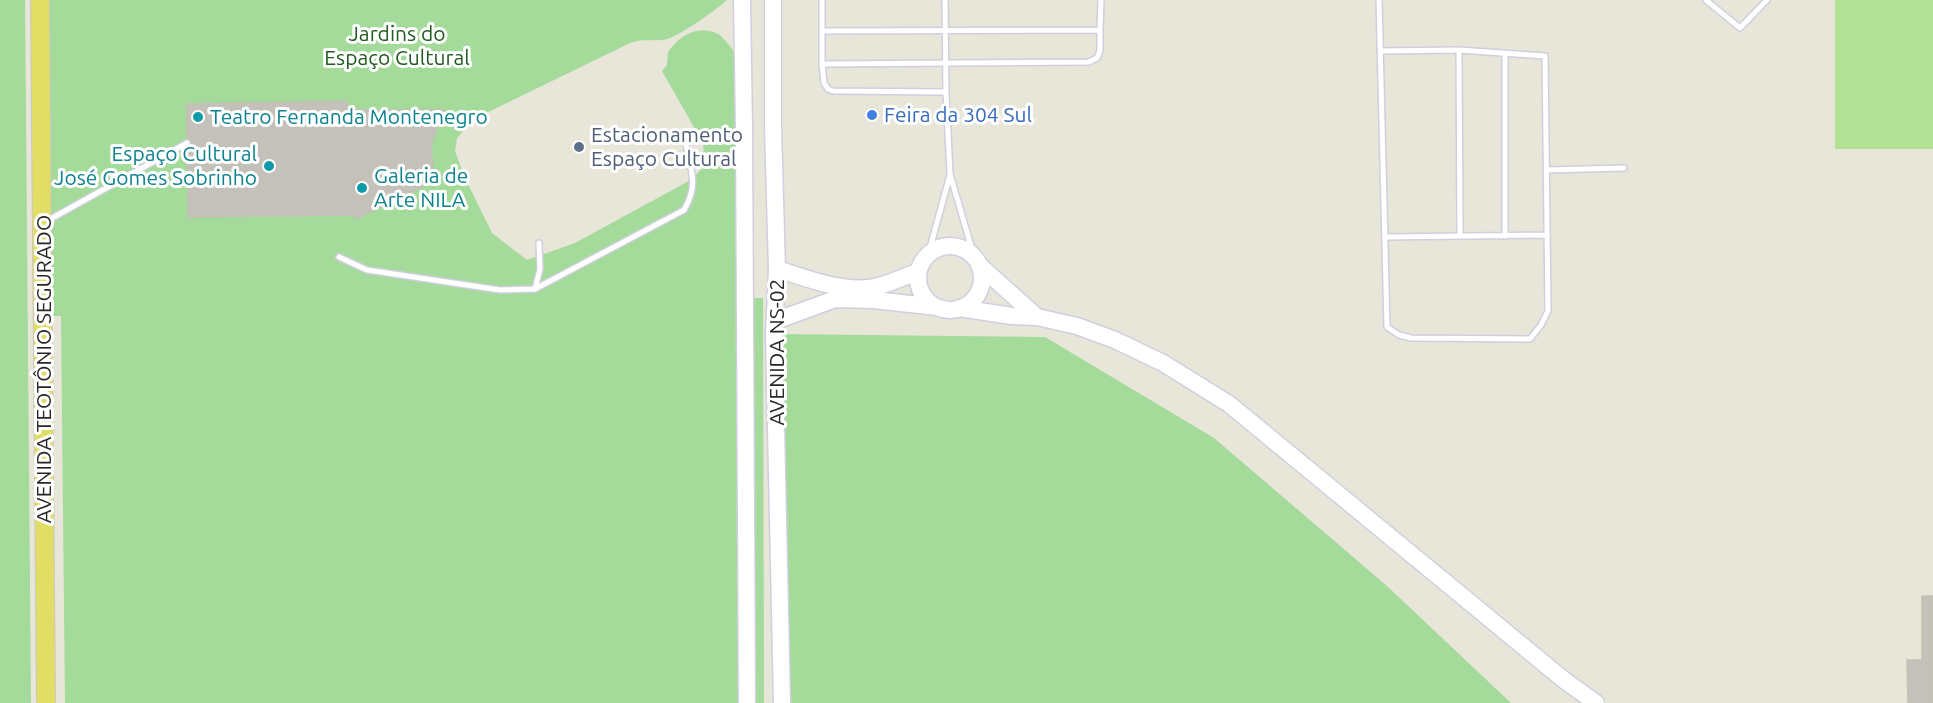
<!DOCTYPE html>
<html>
<head>
<meta charset="utf-8">
<style>
  body { margin:0 }
  canvas { display:block; background:#e8e5d9 }
</style>
</head>
<body>
<canvas width="1933" height="703"></canvas>
<script>
const g = document.querySelector('canvas').getContext('2d');
g.lineJoin = 'round';
function fillPath(path, color) { g.fillStyle = color; g.fill(path, 'evenodd'); }
function stroke(path, color, width, dash) { g.strokeStyle = color; g.lineWidth = width; g.lineCap = dash ? 'butt' : 'round'; g.setLineDash(dash || []); g.stroke(path); }
function drawText(font, color, halo, rows, align = 'center') {
  g.font = font + ' Ubuntu,sans-serif'; g.lineWidth = 6; g.setLineDash([]); g.textBaseline = 'middle'; g.strokeStyle = halo; g.fillStyle = color; for (const [text, x, y, turn = 0] of rows) {
    g.save(); g.translate(x, y); g.rotate((+turn || 0) * Math.PI / 180); g.textAlign = isNaN(turn) ? turn : align; if (halo) g.strokeText(text, 0, 0); g.fillText(text, 0, 0); g.restore();
  }
}
fillPath(new Path2D(`
  M0 0H25L31 703H0Z
  M44 0H727C716 10 676 39 663 40 651 41 641 39 630 43L474 119 457 138 455 151 464 176 492 233 527 260 575 243 689 181 705 166 703 143 662 71 667 65 668 52C680 36 697 24 718 34 725 38 732 50 738 56L740 298H763L764 703H65L61 316H48Z
  M774 334 1045 337 1214 438 1387 586 1511 703H782Z`), '#a4da9a');
fillPath(new Path2D(`
  M1835 0H1933V149H1835Z`), '#b3e196');
const building = new Path2D(`
  M347 101V110H444L431 145 434 181 356 219 354 215 188 217 187 149 192 142 187 138V104Z
  M1922 596H1933V703H1908L1907 660H1922Z`);
fillPath(building, '#c3c1b9');
stroke(building, '#c3c0b4', 1.5);
const lane = new Path2D(`
  M822 0V31
  M945 0 946 92 950 174 974 256
  M1379 0 1387 327 1399 335 1411 338 1530 339 1541 325 1548 311 1545 56 1459 50 1381 51
  M1706 0 1740 28 1767 0
  M1100 30V51L1097 58 1089 62 822 64V31L1100 30 1101 0
  M1459 50 1460 236
  M822 64 824 83 828 89 833 91 946 92
  M1546 170 1624 168
  M47 221 187 143
  M1505 236V54
  M1386 237 1546 235
  M928 255 950 175
  M339 257 367 270 500 290 535 289 684 210C699 185 691 171 686 144
  M535 289 540 269 539 243`);
const secondary = new Path2D(`
  M742 0 744 127 747 703
  M773 0V128L777 269 774 334 782 703
  M918 278a32 32 0 1 1 64 0a32 32 0 1 1-64 0Z
  M979 265 1037 317
  M777 269C806 278 838 291 869 288 886 286 902 277 918 272
  M959 308 1012 316 1037 317 1077 326 1115 340 1163 363 1229 404 1564 680 1596 703
  M775 321 835 299 874 300 937 307`);
const primary = new Path2D(`
  M40 0 46 703`);
stroke(lane, '#cfcfdf', 8);
stroke(secondary, '#cfcfdf', 19);
stroke(primary, '#c7c7c7', 20);
stroke(lane, '#fff', 5);
stroke(secondary, '#fff', 16);
stroke(primary, '#e2dd64', 18);
for (const [x, y, r, color] of [
  [872,115,6,"#3f7fe0"],
  [198,117,6,"#0f9aa8"],
  [579,147,6,"#5c6f8a"],
  [269,166,6,"#0f9aa8"],
  [362,188,6,"#0f9aa8"]
]) { const dot = new Path2D(); dot.arc(x, y, r, 0, 2 * Math.PI); g.fillStyle = color; g.fill(dot); stroke(dot, '#fff', 2); }
drawText('21px', '#205b1f', '#fff', [
  ["Jardins do",397,34],
  ["Espaço Cultural",397,58]
]);
drawText('21px', '#366cbe', '#fff', [
  ["Feira da 304 Sul",884,115]
], 'left');
drawText('21px', '#0d838f', '#fff', [
  ["Teatro Fernanda Montenegro",210,117],
  ["Espaço Cultural",257,154,"right"],
  ["José Gomes Sobrinho",257,178,"right"],
  ["Galeria de",374,176],
  ["Arte NILA",374,200]
], 'left');
drawText('21px', '#4e5e75', '#fff', [
  ["Estacionamento",591,135],
  ["Espaço Cultural",591,159]
], 'left');
drawText('21px', '#272727', '#fff', [
  ["AVENIDA NS-02",777,352,-90],
  ["AVENIDA TEOTÔNIO SEGURADO",44,369,-90]
]);
</script>
</body>
</html>
